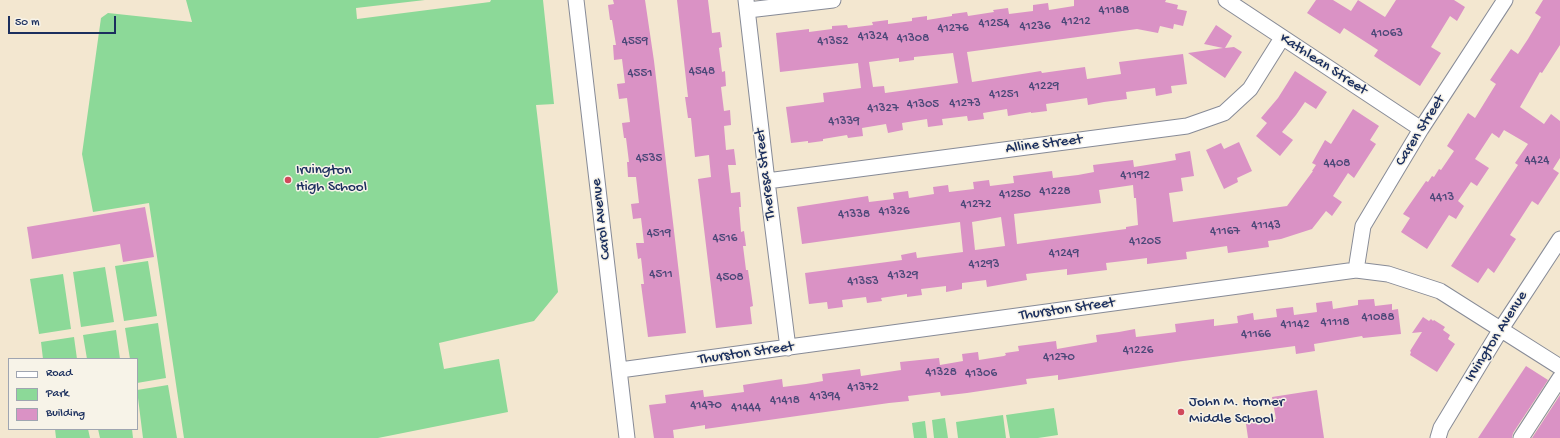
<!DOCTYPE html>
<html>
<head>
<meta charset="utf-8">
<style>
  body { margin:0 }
  #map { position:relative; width:1560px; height:438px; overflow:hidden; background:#f3e7d0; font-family:"Gochi Hand",sans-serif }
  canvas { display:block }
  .legend { position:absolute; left:8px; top:358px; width:130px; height:72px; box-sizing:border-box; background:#f7f3e8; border:1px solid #9fa5b1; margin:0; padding:5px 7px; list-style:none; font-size:12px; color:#1b2f5e }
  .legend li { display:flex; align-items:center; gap:8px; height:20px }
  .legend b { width:20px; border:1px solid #9fa5b1 }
  .scale { position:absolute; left:8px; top:16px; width:108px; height:18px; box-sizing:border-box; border:2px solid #1b2f5e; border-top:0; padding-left:5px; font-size:12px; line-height:14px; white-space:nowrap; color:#1b2f5e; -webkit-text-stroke:3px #f7f3e8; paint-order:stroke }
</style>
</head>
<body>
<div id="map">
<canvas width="1560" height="438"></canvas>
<ul class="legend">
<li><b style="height:5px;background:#fff"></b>Road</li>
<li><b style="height:11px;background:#8cd998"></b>Park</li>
<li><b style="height:11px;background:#da92c5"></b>Building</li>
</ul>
<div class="scale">50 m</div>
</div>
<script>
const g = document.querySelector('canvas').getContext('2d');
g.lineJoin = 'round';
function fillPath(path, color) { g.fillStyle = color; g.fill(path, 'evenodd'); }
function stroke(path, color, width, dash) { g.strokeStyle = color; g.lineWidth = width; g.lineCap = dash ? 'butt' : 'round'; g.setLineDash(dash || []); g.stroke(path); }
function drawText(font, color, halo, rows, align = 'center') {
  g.font = font + ' "Gochi Hand",sans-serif'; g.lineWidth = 3; g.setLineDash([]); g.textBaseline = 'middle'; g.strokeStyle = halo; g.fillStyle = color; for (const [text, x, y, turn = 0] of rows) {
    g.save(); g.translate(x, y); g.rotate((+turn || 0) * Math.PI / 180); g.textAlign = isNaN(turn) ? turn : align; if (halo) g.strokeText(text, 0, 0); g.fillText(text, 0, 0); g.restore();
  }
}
fillPath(new Path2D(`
  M186 0H425L356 8 357 19 490 2 491 0H543L554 104 536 105 558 292 534 321 439 343 444 369 499 359 508 412 378 438H184L149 203 93 212 82 154 101 18 108 13 192 22Z
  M148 261 157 316 124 321 115 266Z
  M105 267 114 322 81 327 73 272Z
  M63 274 71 329 39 334 30 279Z
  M158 323 166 378 137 383V359H130L125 328Z
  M116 330 120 359H87L83 335Z
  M74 337 77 359H43L41 342Z
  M168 385 177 438H143L137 390Z
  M1054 408 1058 435 1038 438H1010L1006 415Z
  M1003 415 1006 438H958L956 422Z
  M945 418 948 438H934L932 420Z
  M925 421 927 438H914L912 423Z
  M55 429H88L90 438H56Z
  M98 429H132L133 438H100Z`), '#8cd998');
fillPath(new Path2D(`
  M613 0H645L654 61 686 333 648 337 641 284H644L641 258 638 259 636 243H644L641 218 633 219 631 204 639 203 636 177H628L627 162H629L626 138H624L622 123 630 122 627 98 619 99 617 84 625 83 622 59 614 60 613 45H616L612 20H610L608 5 614 4Z
  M677 0H708L712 33 720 32 722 47 719 48 722 72 725 71 726 86 721 87 724 111 730 110 731 125 724 126 726 150 734 149 736 165H728L731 193 740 192 741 207H739L741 232 744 231 746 246H743L746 270H748L751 291 753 306 750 307 752 324 716 328 698 179 711 177 709 155 695 157 691 118H688L685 97H688Z
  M1074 0H1166L1165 2 1178 5 1177 9 1187 11 1183 26 1174 24 1173 29 1160 26 1158 33 1137 29 967 52 972 82 1041 71 1042 73 1085 67 1087 79 1121 74 1119 62 1183 54 1187 84 1171 86 1172 93 1156 96 1155 88 1126 92 1127 99 1104 102 1088 105 1087 98 1046 104 1047 111 1031 113V112L1008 116 1007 109 983 113 984 119 968 121 967 116 942 119 943 125 928 127 927 119 902 123 903 130 888 133 886 124 862 128 863 136 848 138 847 135 823 139V141L808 143V141L791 143 786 107 824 102 823 93 861 88 858 63 780 72 776 33 809 29V32L832 29V26L847 25 848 28 873 25 872 22 888 20V24L912 21V18L927 16V20L952 16V14L967 12 968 16 994 12 993 10 1008 8 1009 14 1033 11V5L1048 3 1049 10 1074 6ZM953 53 958 83 885 93 884 86 873 87 869 62 899 58V62L914 60V57Z
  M1316 0H1333L1351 11 1358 0 1385 17 1396 0H1454L1465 7 1457 21 1450 16 1431 47 1441 53 1420 86 1374 56 1378 50 1344 28 1340 34 1307 13Z
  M1543 0H1560V45L1542 73 1540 72 1520 107 1544 124 1551 114 1560 121V158L1553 169 1559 173 1538 205 1532 201 1510 235 1516 239 1494 273 1488 268 1478 283 1451 266 1518 165 1515 163 1528 144 1504 130 1499 138 1492 133 1475 159 1489 168 1477 186 1471 182 1458 201 1464 206 1456 219 1449 215 1427 249 1401 232 1410 218 1403 214 1426 181 1428 182 1432 176 1434 177 1439 169 1441 170 1454 151 1447 146 1468 113 1475 118 1496 84 1490 80 1511 49 1518 54 1528 39 1541 17 1535 13Z
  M1216 25 1232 36 1225 48 1234 47 1242 52 1225 78 1188 53 1223 48 1204 44Z
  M1295 71 1327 92 1316 109 1305 102 1296 115 1282 132 1293 140 1280 156 1256 136 1267 123 1261 118 1278 98Z
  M1353 109 1379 126 1370 140 1376 144 1367 158 1354 178 1348 173 1333 196 1342 202 1332 216 1326 211 1312 229 1281 239 1268 241 1269 247 1228 253 1227 246 1186 252 1187 259 1147 264V258L1123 261 1106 263 1107 270 1067 275V269L1042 272 1026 274 1027 280 987 287 986 280 962 283V289L946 292V286L921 289 922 295 907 297V294L881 298 882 301 867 303 866 297 842 300 843 307 828 309 827 302 809 304 805 273 902 260 901 255 916 252 917 258 963 252 960 222 802 244 797 207 868 196 869 202 894 199 893 193 908 191 909 198 934 194 933 187 948 185 949 192 974 189 973 182 989 180 990 186 1014 183 1013 176 1052 171 1053 178 1078 175 1094 172 1093 165 1133 160 1134 167 1159 163 1176 160 1175 154 1190 151 1194 176 1181 178 1183 191 1169 193 1173 222 1287 206 1313 171H1312L1316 165 1312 163 1325 140 1331 144ZM1133 185 1134 198H1136L1138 225 1126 227V229L1017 244 1014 214 1101 203 1099 190ZM1001 217 1005 246 975 250 972 222Z
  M1239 142 1252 171 1237 178 1238 182 1224 189 1206 150 1221 143 1224 149Z
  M145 207 154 257 123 262 120 244 32 259 27 227Z
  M1374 299 1375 306 1392 304V310L1398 309 1401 334 1363 338 1362 336 1314 344 1315 351 1296 354 1295 346 1183 361 1058 380V375L1026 379 1027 384 967 393 941 396 940 392 908 396 909 401 889 403 705 429V425L673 430 674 438H654L649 405 666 403 665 395 703 390 704 397 721 395 744 392 743 385 782 379 783 387 806 384 823 381 822 374 860 369 861 376 901 370 900 362 939 358 940 365 963 361 962 354 978 352 979 360 1004 356 1006 355 1005 353 1019 351 1018 346 1056 341 1057 349 1097 342 1096 335 1119 332 1135 329 1136 337 1153 335 1176 332 1175 324 1214 319V326L1238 323 1237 316 1253 313 1254 320 1277 317 1276 309 1293 307 1294 315 1317 312 1316 303 1332 301 1333 309 1358 305V300Z
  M1423 317 1429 321 1431 319 1433 321 1434 320 1445 327 1443 330 1450 335 1448 339 1455 344 1437 372 1410 355 1411 352 1410 351 1422 332 1412 333Z
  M1526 366 1548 380 1513 433 1512 438H1478Z
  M1317 390 1324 438H1248L1246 424 1276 419 1272 397Z
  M1560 395V438H1532Z`), '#da92c5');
const street = new Path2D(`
  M576 0 627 438
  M746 0 767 181 788 348
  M1226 0 1421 129
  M748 10 833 0
  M767 181 1187 126 1224 113 1250 89 1282 38
  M1356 270 1363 226 1421 129 1505 0
  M620 370 1356 270 1388 274 1440 291 1560 367
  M1438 438 1441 428 1501 329 1560 239
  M1521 438 1560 378`);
stroke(street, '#878b97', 17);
stroke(street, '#fff', 15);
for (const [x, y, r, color] of [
  [288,180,4,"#d1495b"],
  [1181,412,4,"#d1495b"]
]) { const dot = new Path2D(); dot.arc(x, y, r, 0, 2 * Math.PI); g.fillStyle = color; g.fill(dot); stroke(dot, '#f7f3e8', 1.5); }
drawText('13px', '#4b4878', null, [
  ["41188",1114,11],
  ["41212",1076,22],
  ["41254",994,24],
  ["41236",1035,27],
  ["41276",953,29],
  ["41063",1387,34],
  ["41324",873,37],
  ["41308",913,39],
  ["4559",635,42],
  ["41352",833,42],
  ["4548",702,72],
  ["4551",640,74],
  ["41229",1044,87],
  ["41251",1004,95],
  ["41273",965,104],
  ["41305",923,105],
  ["41327",883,109],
  ["41339",844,122],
  ["4535",649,159],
  ["4424",1537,161],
  ["4408",1337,164],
  ["41192",1135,176],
  ["41228",1055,192],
  ["41250",1015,195],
  ["4413",1442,198],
  ["41272",976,205],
  ["41326",894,212],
  ["41338",854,215],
  ["41143",1266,226],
  ["41167",1225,232],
  ["4519",659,234],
  ["4516",725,239],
  ["41205",1145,242],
  ["41249",1064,254],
  ["41293",984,265],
  ["4511",661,275],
  ["41329",903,276],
  ["4508",730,278],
  ["41353",863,282],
  ["41088",1378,318],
  ["41118",1335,323],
  ["41142",1295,325],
  ["41166",1256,335],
  ["41226",1138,351],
  ["41270",1059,358],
  ["41328",941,373],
  ["41306",981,374],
  ["41372",863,388],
  ["41394",825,397],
  ["41418",785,401],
  ["41470",706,406],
  ["41444",746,408]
]);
drawText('15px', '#1b2f5e', '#f7f3e8', [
  ["Kathlean Street",1323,65,33],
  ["Caren Street",1421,131,-58],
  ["Alline Street",1044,145,-7],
  ["Theresa Street",766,174,-97],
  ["Carol Avenue",602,219,-97],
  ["Thurston Street",1067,310,-8],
  ["Irvington Avenue",1497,337,-58],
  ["Thurston Street",746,354,-8]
]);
drawText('15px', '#1b2f5e', '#f7f3e8', [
  ["Irvington",296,171],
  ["High School",296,188],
  ["John M. Horner",1189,403],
  ["Middle School",1189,420]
], 'left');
</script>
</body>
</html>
